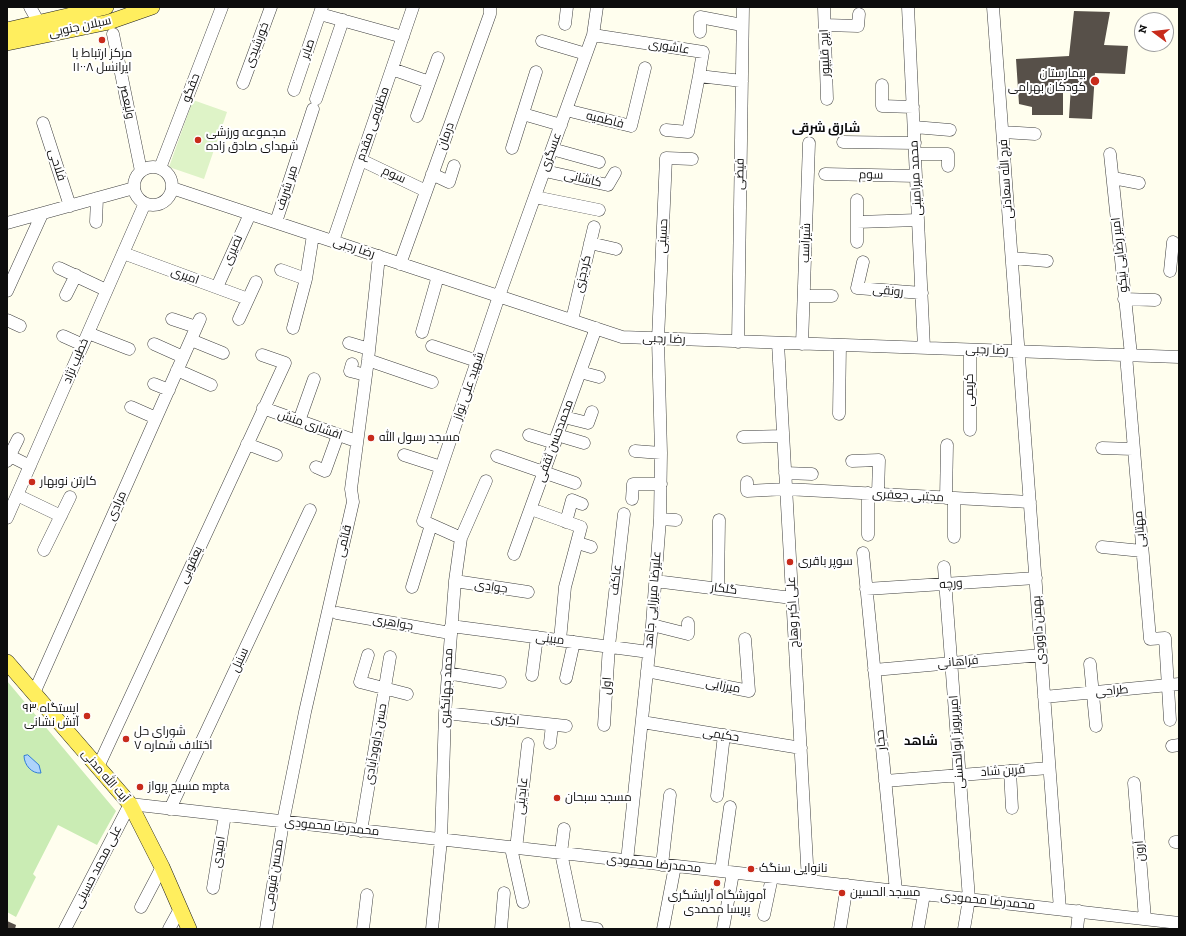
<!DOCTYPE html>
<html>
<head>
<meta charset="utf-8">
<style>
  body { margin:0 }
  #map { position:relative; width:1186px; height:936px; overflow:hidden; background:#fffeee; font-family:"Zilla Slab",serif }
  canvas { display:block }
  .frame { position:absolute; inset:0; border:8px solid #0d0d0d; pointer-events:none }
  .north { position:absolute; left:1134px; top:12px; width:40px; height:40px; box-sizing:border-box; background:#fff; border:1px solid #9e9e9e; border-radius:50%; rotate:285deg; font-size:11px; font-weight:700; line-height:16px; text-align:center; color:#0d0d0d }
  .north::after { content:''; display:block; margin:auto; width:14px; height:18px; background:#c82b1b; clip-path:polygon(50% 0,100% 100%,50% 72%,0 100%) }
</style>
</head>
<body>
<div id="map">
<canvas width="1186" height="936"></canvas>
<div class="frame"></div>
<div class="north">N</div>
</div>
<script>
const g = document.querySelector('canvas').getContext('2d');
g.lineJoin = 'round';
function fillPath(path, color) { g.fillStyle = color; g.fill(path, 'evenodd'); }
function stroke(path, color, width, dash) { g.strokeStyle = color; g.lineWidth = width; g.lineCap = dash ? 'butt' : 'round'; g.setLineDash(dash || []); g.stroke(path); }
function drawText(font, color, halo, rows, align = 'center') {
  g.font = font + ' "Zilla Slab",Cairo,serif'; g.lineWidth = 4; g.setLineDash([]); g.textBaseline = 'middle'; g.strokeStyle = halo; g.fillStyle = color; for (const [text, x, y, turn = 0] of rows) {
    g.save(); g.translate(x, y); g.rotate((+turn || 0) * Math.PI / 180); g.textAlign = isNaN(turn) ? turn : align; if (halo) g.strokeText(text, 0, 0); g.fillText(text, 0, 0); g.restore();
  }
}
fillPath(new Path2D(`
  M7 681 116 811 97 845 58 825 33 874 36 877 16 917 7 912Z`), '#caecb4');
fillPath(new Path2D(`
  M193 100 227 112 204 179 169 167Z`), '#def3c7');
const water = new Path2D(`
  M28 755 39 765 41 773C32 774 24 765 24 756Z`);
fillPath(water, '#aed4fb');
stroke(water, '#307dd7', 1);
fillPath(new Path2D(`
  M1074 11 1110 12 1104 45 1128 46 1125 74 1095 73 1092 119 1069 118 1071 86 1063 85V115H1032V107L1019 104 1016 59 1069 56Z
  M7 921 16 925 15 929H7Z`), '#575049');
const minor = new Path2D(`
  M30 7 39 23
  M824 7 827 99
  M908 7 924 348
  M993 7 1060 909
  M320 14 403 37
  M565 24 567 7
  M825 25 858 26 859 14
  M700 32V17L742 25
  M113 34 141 171
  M593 35 703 52 699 76 742 81
  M542 41 586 54
  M392 69 429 82
  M243 83 271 7
  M882 85V106L913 107
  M294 90 322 7
  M316 99 343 20
  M566 110 631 126 645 68
  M523 114 561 125
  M417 116 438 58
  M43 123 70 206
  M914 127 950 130
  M666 130 688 132 699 76
  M1003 132 1035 134
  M843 142 915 143
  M512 148 536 72
  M552 149 599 162
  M915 154H948V166
  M1110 154 1131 355
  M361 160 426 191
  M134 186a19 19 0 1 1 38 0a19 19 0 1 1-38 0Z
  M160 168 222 7
  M545 171 608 185 615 173
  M432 174 449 182 454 166
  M825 174 916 176
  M1113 178 1139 183
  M172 188 622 337 1179 357
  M535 197 599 210
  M857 200V242
  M96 222 97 198
  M276 222 313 109
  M857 222 918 220
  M7 223 134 188
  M333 241 413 7
  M590 243 616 249
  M123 253 248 299
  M1012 258 1047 261
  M863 262 857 288 922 293
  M400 264 490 14V7
  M59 268 106 290
  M281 270 306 279
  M1170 271 1173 242
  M217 287 250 214
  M7 291 42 214
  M66 295 76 275
  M804 296H832
  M1124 299 1155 300
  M172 319 196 327
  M239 319 256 282
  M7 320 20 326
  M572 320 594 227
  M293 328 306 279 313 235
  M422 332 438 276
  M88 333 129 349
  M63 336 83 345
  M191 340 223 353
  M738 342 743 7
  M349 343 369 349
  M778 343 808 881
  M154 344 183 357
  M802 344 809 143
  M432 346 477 361
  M1126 355 1150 639 1165 638 1170 720
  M368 360 432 382
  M352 364 350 371 366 375
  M177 370 211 385
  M580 372 599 377
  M154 384 169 390
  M131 407 156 418
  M263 408 356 441
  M839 414 840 345
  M564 417 588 423 592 412
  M299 421 314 379
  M970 430V350
  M529 435 555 443
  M557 435 584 443
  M743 437 783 436
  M247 444 276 455
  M1102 448 1133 449
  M635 451 661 453
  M404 455 441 467
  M10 456 30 466
  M497 456 575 483
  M7 461 18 439
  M852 461 879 460 878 494
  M316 467 325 471 338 435
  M785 473 812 474
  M747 482V491L786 489 1030 502
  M17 495 61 516
  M946 498 947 445
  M954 498V537
  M632 499 633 484H661
  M531 509 581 527 565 587 560 640
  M7 518 145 203
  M660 519 676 520
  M566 522 572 500 582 504
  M868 535V493
  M461 538 423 521 499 296 593 35 597 7
  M578 543 591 547
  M1102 547 1142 551
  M44 550 70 497
  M863 553 896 891
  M514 554 596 328
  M944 567 969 899 964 929
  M455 581 528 592
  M655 581 792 598
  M412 587 431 525
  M718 588 719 520
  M866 589 1036 578
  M337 613 450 633
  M652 625 688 634V623
  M451 626 649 652
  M368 655 360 682 407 694
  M1090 664 1096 726
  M874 670 1041 655
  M647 671 749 691 745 639
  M447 673 500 682
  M532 675 537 637
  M566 678 574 642
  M34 693 200 319
  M1044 697 1179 684
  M445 713 566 726
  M642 722 801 748
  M604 725 609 646 624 514
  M550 743 552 725
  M1172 746 1179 745
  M98 767 285 363 262 355
  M1010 771 1012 808
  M885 781 1049 768
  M1134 783 1145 919
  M717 796 724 735
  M170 809 310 510
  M564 829 561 853 577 929
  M361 831 390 657
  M1175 842H1179
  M511 848 523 902
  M516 849 528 744
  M627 861 652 625 660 519 661 453 658 339 666 158 692 159
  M662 865 670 795
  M721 871 730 807
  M213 888 225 815
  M141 907 162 867
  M764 915 772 877
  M576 926 597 929
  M65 929 130 804 1179 923
  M169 929 180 909
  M266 929 283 822 305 712 353 502 351 489 368 360 379 256
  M363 929 367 895
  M432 929 441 840 445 713 455 581 461 538 486 481
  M501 929 504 893
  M663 929 675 866
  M723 929 733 873
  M840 929 847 885
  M918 929 924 894
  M1077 929 1079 911`);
const major = new Path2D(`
  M7 30 106 7
  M7 43 109 22 152 7
  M7 662 130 804 162 867 189 929`);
stroke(minor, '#404040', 13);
stroke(major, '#1e1e1e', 16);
stroke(minor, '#fff', 12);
stroke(major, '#ffee5e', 15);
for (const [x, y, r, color] of [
  [102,40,4,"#c82b1b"],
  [1095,81,5,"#c82b1b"],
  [198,140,4,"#c82b1b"],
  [371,438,4,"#c82b1b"],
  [32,482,4,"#c82b1b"],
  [790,562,4,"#c82b1b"],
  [87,716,4,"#c82b1b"],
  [126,739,4,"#c82b1b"],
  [140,787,4,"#c82b1b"],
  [557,798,4,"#c82b1b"],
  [751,869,4,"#c82b1b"],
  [717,883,4,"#c82b1b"],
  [842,893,4,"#c82b1b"]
]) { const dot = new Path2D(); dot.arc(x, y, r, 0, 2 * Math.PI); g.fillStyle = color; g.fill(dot); stroke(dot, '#fff', 1.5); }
drawText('12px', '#0d0d0d', '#fff', [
  ["سبلان جنوبی",80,27,-12],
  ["خورشیدی",257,45,-69],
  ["عاشوری",669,47,9],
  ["صابر",308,49,-71],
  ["ایرج قلیپور",825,53,-92],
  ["حقگو",191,88,-69],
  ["ولیعصر",127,102,78],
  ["فاطمیه",605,120,14],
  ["مظلومی مقدم",373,124,-71],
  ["درمان",446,136,-70],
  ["عسگری",551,152,-70],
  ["فلاحی",57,165,72],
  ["فیضی",740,174,-89],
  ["سوم",394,175,25],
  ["سوم",871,175,1],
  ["محمد میرامینی",916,178,-93],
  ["کاشانی",583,179,13],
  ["فرج الله سعادتی",1006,179,-94],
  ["میر شریف",287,188,-72],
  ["حسینی",663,236,-87],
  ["شیرآسب",806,243,-88],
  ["رضا رجبی",354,248,18],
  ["نصیری",233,250,-66],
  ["امیر رضایی نیکو",1120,255,-96],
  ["کردجزی",583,274,-77],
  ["امیری",185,276,20],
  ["رونقی",888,291,5],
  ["رضا رجبی",664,339,2],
  ["رضا رجبی",987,350,2],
  ["خطیب نژاد",76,361,-67],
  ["شهید علی نواز",469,386,-71],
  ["کریمی",970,390,-90],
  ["افشاری منش",310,425,19],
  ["محمدحسن ثقفی",555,441,-70],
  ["مجتبی جعفری",908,496,3],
  ["مرادی",117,506,-66],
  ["مهتابی",1140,529,-95],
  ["قائمی",344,541,-76],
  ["یعقوبی",191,565,-65],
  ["عاکف",616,580,-84],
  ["ورچه",951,584,-4],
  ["جوادی",491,587,8],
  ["گلکار",724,589,7],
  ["علیرضا میرزایی جاهد",653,600,-85],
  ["علی اکبر وهاج",793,612,-93],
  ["جواهری",393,623,10],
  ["بهمن داوودی",1039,630,-94],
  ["مبینی",550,639,7],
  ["سنبل",240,660,-65],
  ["فراهانی",958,662,-5],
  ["اول",607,686,-86],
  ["میرزایی",723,686,11],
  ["محمد جهانگیری",447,688,-87],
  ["طراحی",1112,691,-5],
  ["اکبری",505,720,6],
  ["حکیمی",721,735,9],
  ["حجار",881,740,-96],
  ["امیرپرویز ابوالحسنی",957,742,-94],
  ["حسن داوودآبادی",376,744,-80],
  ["قرین شاد",1003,771,-4],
  ["آیت الله مدنی",105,776,49],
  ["عابدینی",522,796,-84],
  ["محمدرضا محمودی",332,827,6],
  ["آرون",1140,851,-94],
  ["امیدی",219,852,-81],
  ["محمدرضا محمودی",654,864,6],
  ["علی محمد حسینی",98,867,-63],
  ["محسن قیومی",274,875,-81],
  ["محمدرضا محمودی",988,901,6]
]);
drawText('12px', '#0d0d0d', '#fff', [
  ["مرکز ارتباط با",102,54,"center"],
  ["ایرانسل ۱۱۰۰۸",102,68,"center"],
  ["بیمارستان",1086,74,"right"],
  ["کودکان بهرامی",1086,88,"right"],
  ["مجموعه ورزشی",206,133],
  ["شهدای صادق زاده",206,147],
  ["مسجد رسول الله",379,438],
  ["کارتن نوبهار",40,482],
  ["سوپر باقری",798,562],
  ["ایستگاه ۹۳",79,709,"right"],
  ["آتش نشانی",79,723,"right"],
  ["شورای حل",134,732],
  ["اختلاف شماره ۷",134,746],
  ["مسیح پرواز mpta",148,787],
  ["مسجد سبحان",565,798],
  ["نانوایی سنگک",759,869],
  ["مسجد الحسین",850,893],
  ["آموزشگاه آرایشگری",717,896,"center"],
  ["پریسا محمدی",717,910,"center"]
], 'left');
drawText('bold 13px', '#0d0d0d', '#fff', [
  ["شارق شرقی",826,128],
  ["شاهد",921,741]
]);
</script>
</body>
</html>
